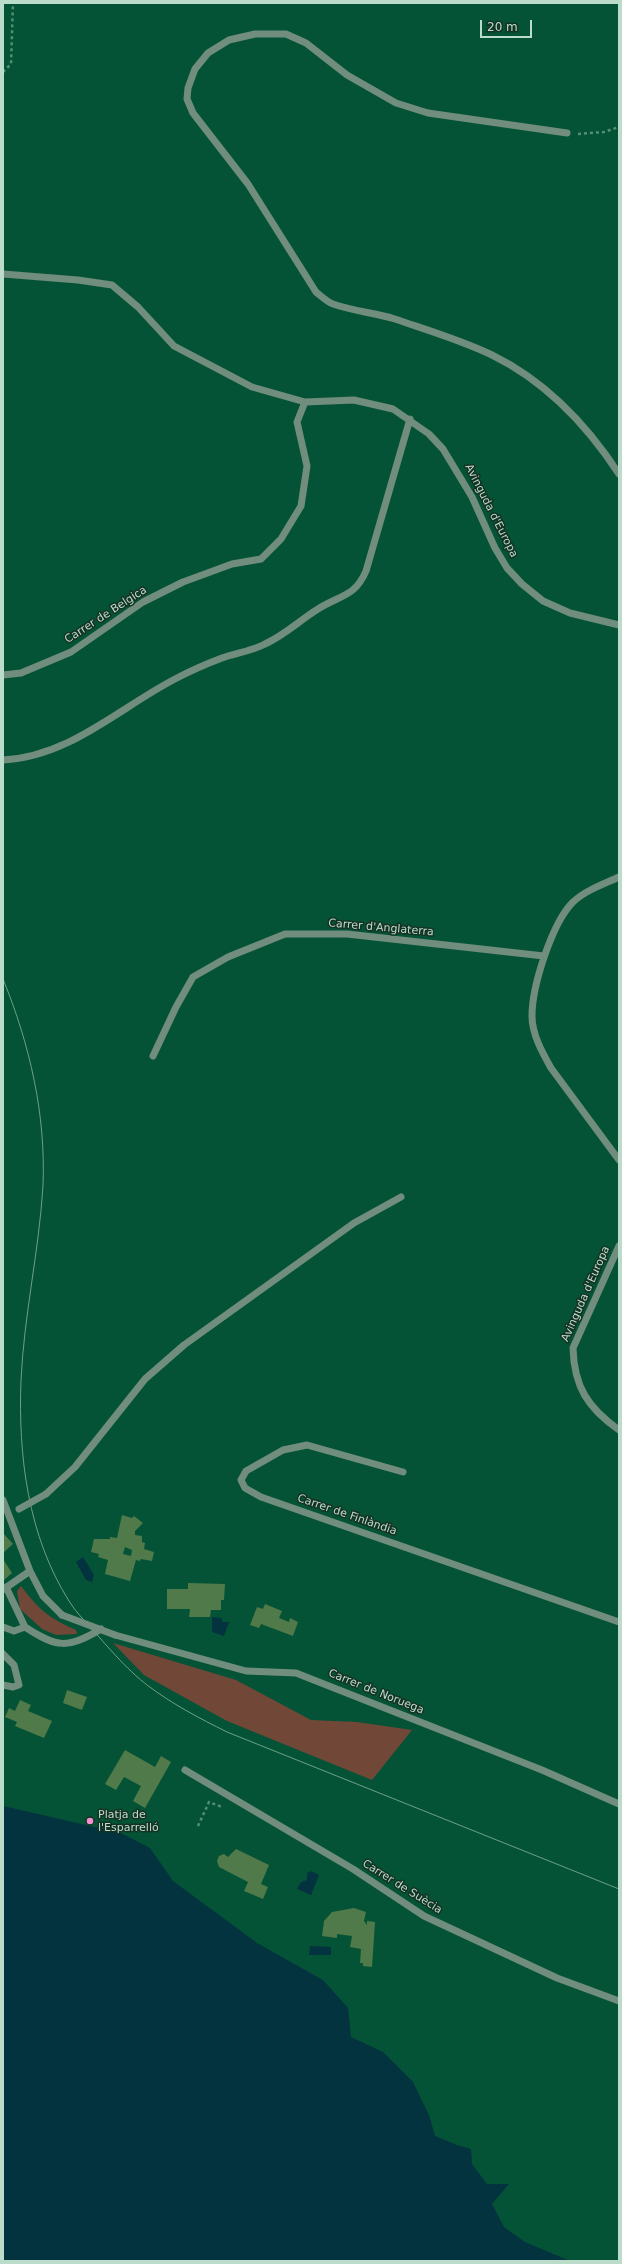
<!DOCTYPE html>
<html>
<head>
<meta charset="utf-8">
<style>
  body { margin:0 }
  #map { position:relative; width:622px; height:2264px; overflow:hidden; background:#055336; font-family:"DejaVu Sans",sans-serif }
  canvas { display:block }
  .frame { position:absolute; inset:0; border:4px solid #bbdcca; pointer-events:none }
  .scale { position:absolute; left:480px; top:20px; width:52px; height:18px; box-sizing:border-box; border:2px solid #bbdcca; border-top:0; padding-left:5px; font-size:12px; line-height:14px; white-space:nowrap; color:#bbdcca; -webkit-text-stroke:3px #163225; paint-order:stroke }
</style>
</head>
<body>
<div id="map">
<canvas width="622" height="2264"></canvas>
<div class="frame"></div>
<div class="scale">20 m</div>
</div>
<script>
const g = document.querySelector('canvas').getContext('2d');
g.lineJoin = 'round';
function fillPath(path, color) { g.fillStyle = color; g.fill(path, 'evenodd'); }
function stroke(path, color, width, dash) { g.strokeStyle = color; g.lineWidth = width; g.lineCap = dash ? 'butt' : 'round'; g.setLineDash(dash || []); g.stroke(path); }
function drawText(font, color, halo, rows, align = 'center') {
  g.font = font + ' "DejaVu Sans",sans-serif'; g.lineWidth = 3; g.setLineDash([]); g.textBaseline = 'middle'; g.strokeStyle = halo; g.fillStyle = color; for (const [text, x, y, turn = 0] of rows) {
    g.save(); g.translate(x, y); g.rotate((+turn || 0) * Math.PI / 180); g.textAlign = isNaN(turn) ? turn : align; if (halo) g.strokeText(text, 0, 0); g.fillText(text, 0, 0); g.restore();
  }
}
fillPath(new Path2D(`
  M21 1586C39 1610 49 1618 76 1630L77 1634 56 1635 42 1629 20 1609 17 1591Z
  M113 1643 236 1680 311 1720 357 1722 412 1730 372 1780 227 1721 144 1675Z`), '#714738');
fillPath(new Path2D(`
  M83 1557 94 1575 92 1582 86 1580 76 1562Z
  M212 1617 222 1618V1622H229L224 1636 212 1632Z
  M3 1806 121 1833 150 1848 173 1881 257 1943 323 1980 348 2008 351 2037 383 2052 413 2082 429 2115 435 2136 457 2145 471 2149 472 2164 487 2184H509L492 2204 504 2227 525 2242 570 2261H3Z
  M311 1871 319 1875 311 1895 297 1889 301 1882 307 1880V1873Z
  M310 1946 331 1947V1955H309Z`), '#03333f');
fillPath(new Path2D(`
  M122 1515 132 1518 134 1516 143 1523 135 1531V1535L142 1536V1542L145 1543 144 1549 154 1552 152 1561 141 1559 140 1561 136 1560 130 1581 105 1574 108 1560 98 1557 99 1554 91 1552 94 1539H110V1537L117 1538ZM125 1547 132 1550 131 1556 123 1554Z
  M3 1533 13 1544 3 1553Z
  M3 1559 12 1573 3 1581Z
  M188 1583 225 1584 224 1600H221V1610H211L210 1617H189L190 1609H167V1589H188Z
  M265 1604 282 1611 279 1618 289 1622 290 1618 298 1622 293 1636 261 1624 259 1628 250 1625 257 1607 263 1609Z
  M67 1690 87 1697 82 1710 63 1703Z
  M20 1700 31 1705 28 1711 52 1721 44 1738 15 1726 17 1722 5 1717 9 1708 15 1711Z
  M125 1750 155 1767 161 1756 171 1762 145 1808 133 1801 141 1786 124 1777 116 1790 105 1784Z
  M236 1849 269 1865 261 1884 268 1887 263 1899 244 1891 248 1882 219 1867 217 1861 219 1856 224 1854 228 1857Z
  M354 1908 366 1912 364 1921 367 1925V1921L375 1922 372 1967 363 1966V1963H360L361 1949 350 1947 352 1936 337 1934V1938L322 1936 324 1921 332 1912Z`), '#507a49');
stroke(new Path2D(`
  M3 72 11 64 13 3
  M578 134 604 132 619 127
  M198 1826 209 1802 222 1807`), '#548e76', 2.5, [3, 3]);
stroke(new Path2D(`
  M567 133 428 113 396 103 347 75 306 43 286 34H255L229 40 208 53 195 69 188 88 187 99 193 113 248 184 316 292C321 296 327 302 333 304 353 311 375 313 395 319 427 330 461 340 492 355 545 381 587 425 619 474
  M3 274 78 280 112 285 138 307 174 346 252 387 305 402 354 400 393 409 429 434 443 449 472 497 495 548 507 568 522 584 543 601 570 613 619 625
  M3 675 21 673 71 652 143 602 183 582 232 564 261 559 281 539 301 506 307 466 297 422 305 402
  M3 760C69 757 119 708 175 679 190 671 206 664 222 658 236 653 252 651 265 644 285 635 300 620 318 609 340 595 355 597 366 571L410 419
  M619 877C604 884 586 890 573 902 552 923 532 986 532 1016 532 1034 542 1052 551 1068L619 1160
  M153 1056 176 1007 193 977 228 957 285 934H347L544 956
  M619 1246 573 1348C574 1387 588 1408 619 1430
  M403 1472 307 1445 283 1450 246 1471 241 1480 245 1488 261 1497 619 1622
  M46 1494 75 1467 145 1379 184 1345 354 1223 401 1197
  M3 1500 30 1571 43 1596 62 1615
  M6 1587 25 1627
  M4 1589 30 1571
  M3 1627 14 1631 25 1627C57 1648 68 1649 101 1629
  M115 1635 246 1671 296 1673 542 1770 619 1804
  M3 1654 14 1665 19 1685 13 1687 3 1685
  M185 1770 353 1869 424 1916 557 1978 619 2001`), '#718d7d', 7);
stroke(new Path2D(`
  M3 979C30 1045 46 1115 43 1186 39 1251 24 1315 21 1380 18 1456 28 1536 69 1601 77 1614 89 1625 99 1637 114 1654 129 1671 147 1685 172 1704 199 1718 227 1732L619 1889`), '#6ca089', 1);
stroke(new Path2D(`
  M19 1509 46 1494
  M62 1615 115 1635`), '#718d7d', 7);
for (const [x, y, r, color] of [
  [90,1821,4,"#f591d3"]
]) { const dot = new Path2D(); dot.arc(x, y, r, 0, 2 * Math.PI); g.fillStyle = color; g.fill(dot); stroke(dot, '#163225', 1.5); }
drawText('11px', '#bbdcca', '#163225', [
  ["Avinguda d'Europa",491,511,63],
  ["Carrer de Belgica",106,615,-33],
  ["Carrer d'Anglaterra",381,928,5],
  ["Avinguda d'Europa",586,1294,-66],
  ["Carrer de Finlàndia",347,1515,19],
  ["Carrer de Noruega",376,1692,22],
  ["Carrer de Suècia",402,1887,32]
]);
drawText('11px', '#bbdcca', '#163225', [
  ["Platja de",98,1815],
  ["l'Esparrelló",98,1828]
], 'left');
</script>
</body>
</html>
